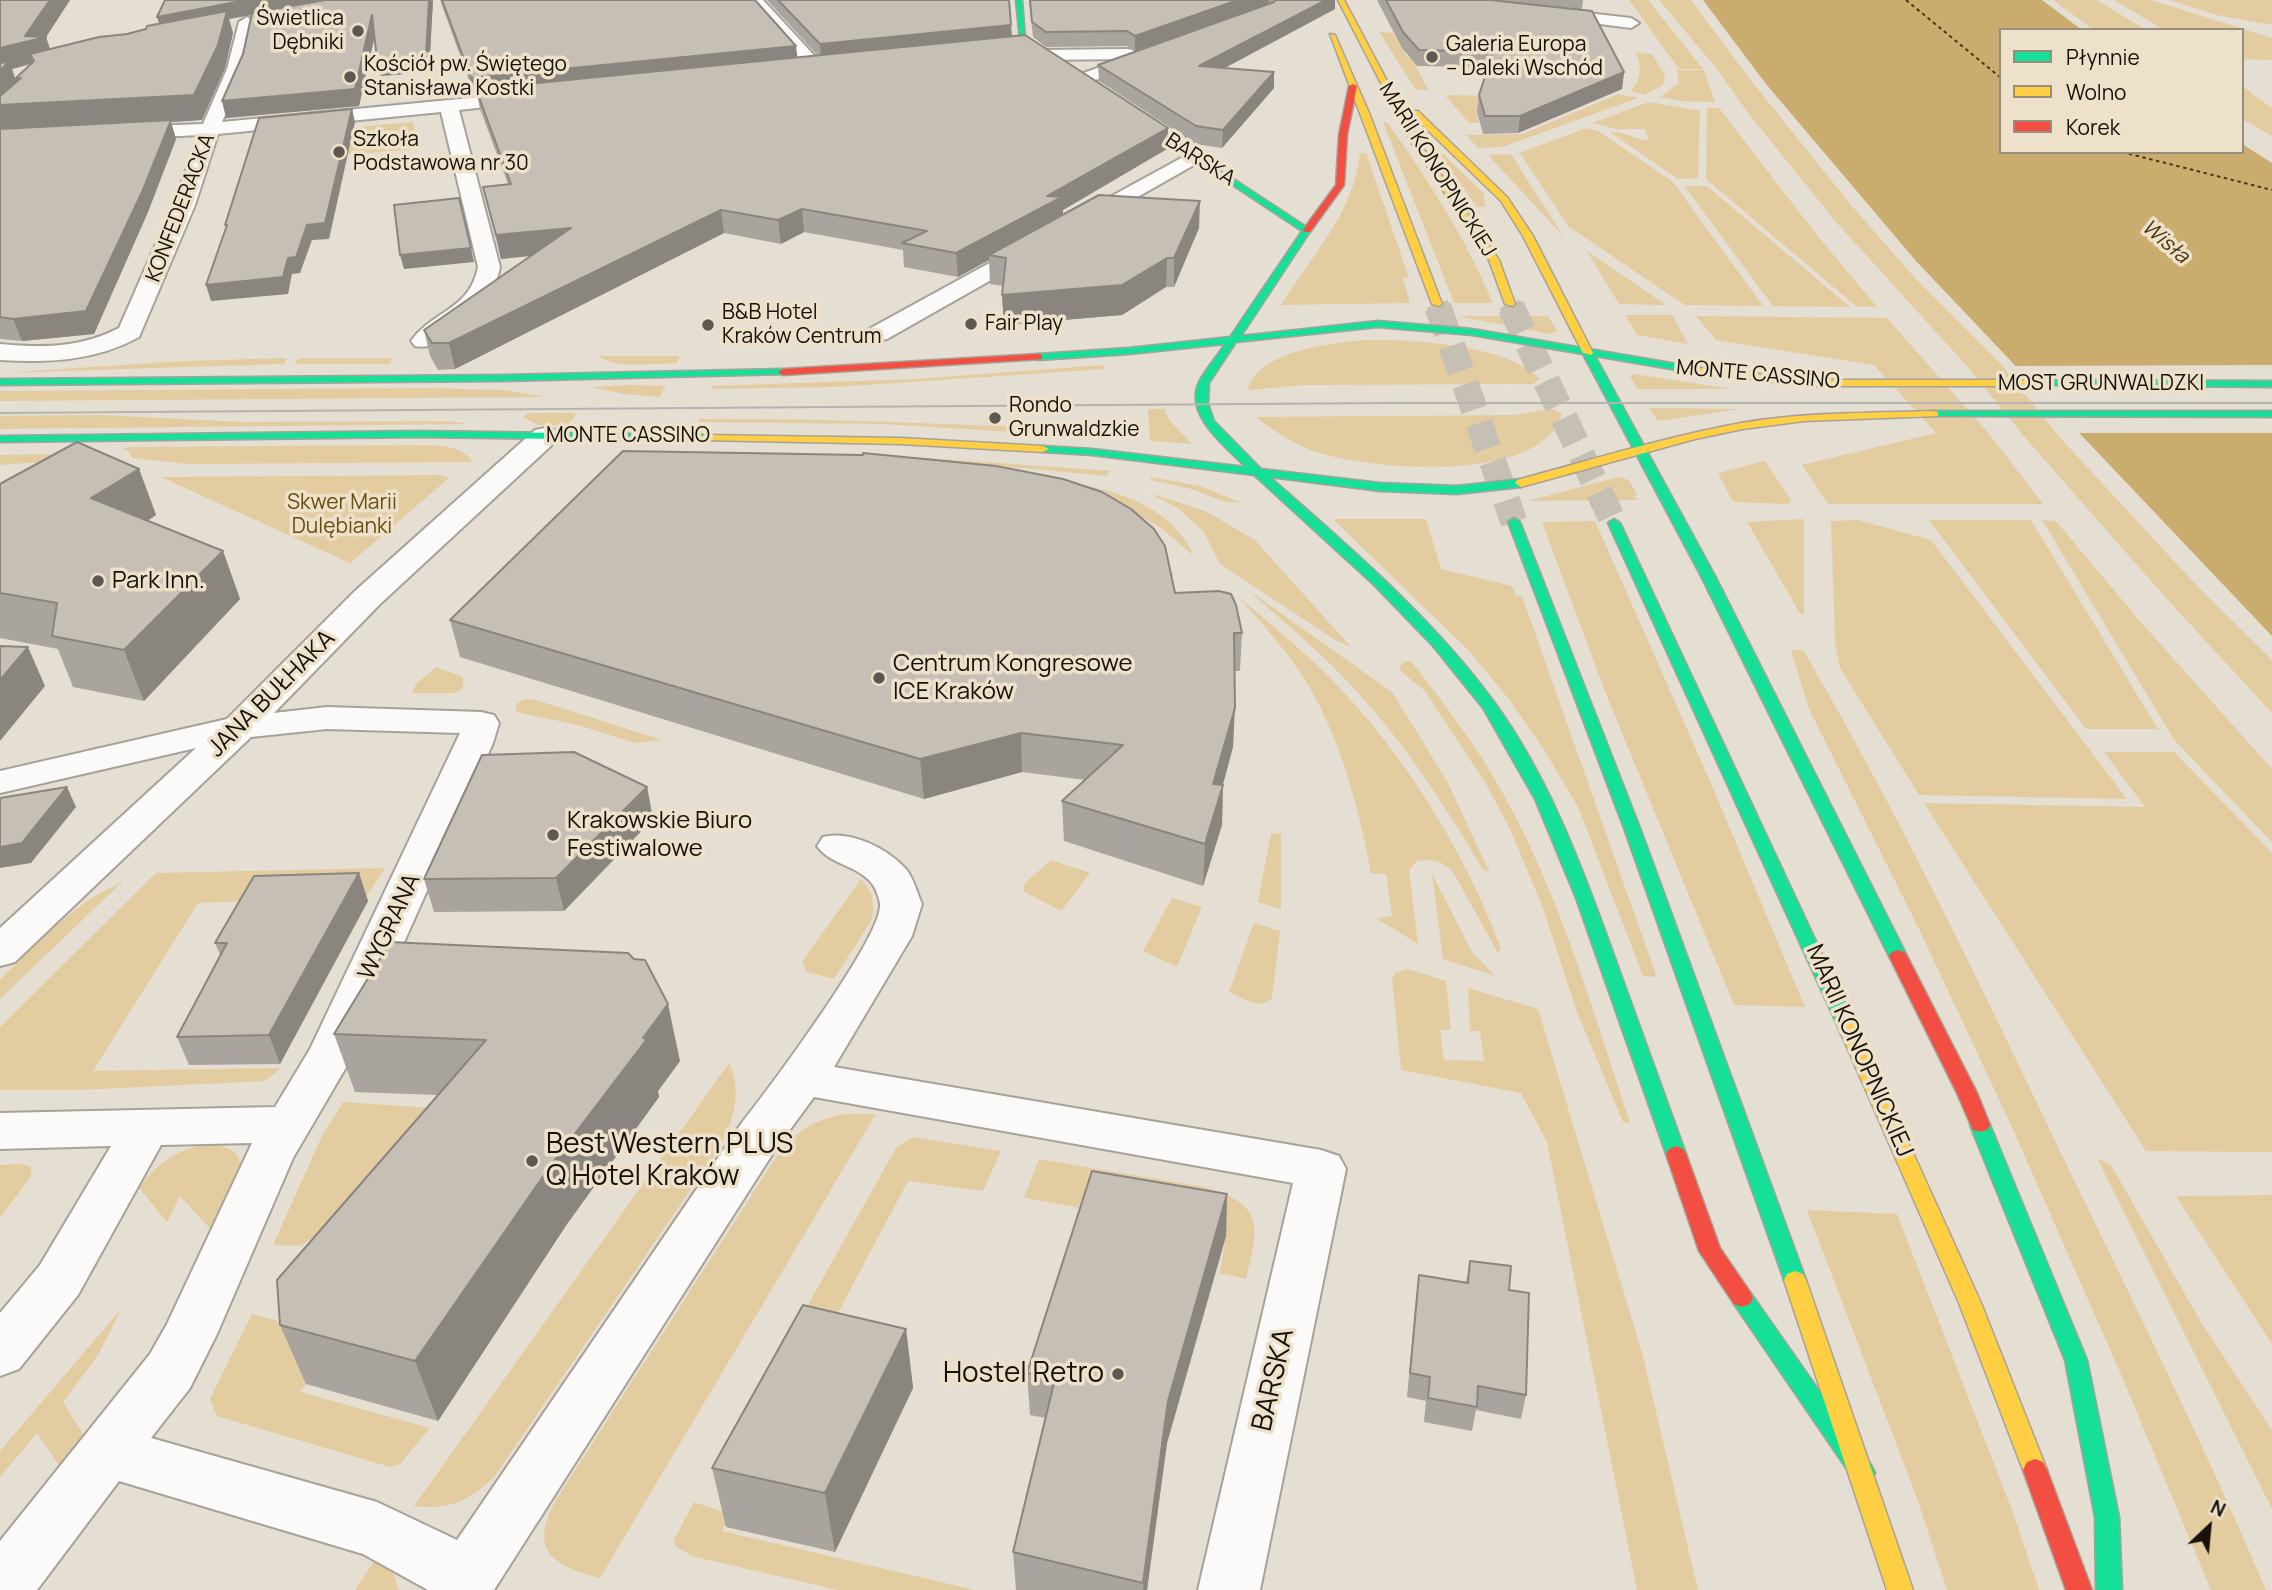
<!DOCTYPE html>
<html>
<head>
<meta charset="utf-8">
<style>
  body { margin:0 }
  #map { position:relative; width:2272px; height:1590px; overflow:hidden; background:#e5ded2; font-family:Manrope,sans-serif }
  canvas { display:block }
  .legend { position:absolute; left:1999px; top:28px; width:245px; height:126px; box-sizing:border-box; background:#ede1ca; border:2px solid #978e7d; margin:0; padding:9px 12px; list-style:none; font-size:21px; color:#16120a }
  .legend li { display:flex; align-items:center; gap:14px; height:35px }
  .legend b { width:35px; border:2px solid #978e7d }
  .north { position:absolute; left:2174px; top:1492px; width:70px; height:70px; -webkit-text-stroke:5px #ede1ca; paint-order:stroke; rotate:26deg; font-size:19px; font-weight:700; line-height:28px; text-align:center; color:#16120a }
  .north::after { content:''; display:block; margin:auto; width:24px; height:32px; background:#16120a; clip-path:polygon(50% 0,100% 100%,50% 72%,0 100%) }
</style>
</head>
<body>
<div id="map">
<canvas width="2272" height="1590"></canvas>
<ul class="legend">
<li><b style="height:9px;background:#16e098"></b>Płynnie</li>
<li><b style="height:9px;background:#ffcf43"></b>Wolno</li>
<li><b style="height:9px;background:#f24e42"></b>Korek</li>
</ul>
<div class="north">N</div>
</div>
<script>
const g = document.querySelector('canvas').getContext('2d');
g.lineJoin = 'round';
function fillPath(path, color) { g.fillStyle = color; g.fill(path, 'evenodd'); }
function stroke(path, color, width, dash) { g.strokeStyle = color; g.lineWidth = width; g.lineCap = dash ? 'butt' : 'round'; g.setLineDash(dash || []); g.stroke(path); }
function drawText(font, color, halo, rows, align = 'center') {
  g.font = font + ' Manrope,sans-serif'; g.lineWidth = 7; g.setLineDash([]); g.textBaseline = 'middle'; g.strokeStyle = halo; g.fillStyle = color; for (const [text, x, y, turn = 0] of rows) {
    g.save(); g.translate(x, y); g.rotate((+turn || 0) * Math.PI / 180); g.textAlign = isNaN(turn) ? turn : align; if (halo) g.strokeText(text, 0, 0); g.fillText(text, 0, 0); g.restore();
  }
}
fillPath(new Path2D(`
  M1629 0H1648L1703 69H1679Z
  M1659 0H1691L1749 78 1851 205 1915 278 2000 363 2063 441 2199 588 2272 660V713L2166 598 2028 441 1965 364 1836 222 1748 113 1717 69Z
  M2053 0H2097L2146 30H2094Z
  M2114 0H2151L2272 38V60L2242 59V30H2164Z
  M2169 0H2272V25L2217 15Z
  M1379 32 1393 33 1408 58H1412L1428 90H1416Z
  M1636 52 1652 54 1665 75 1663 85 1644 95 1631 91C1641 78 1642 68 1636 52Z
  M1677 70H1704L1715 102 1681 101 1660 97 1679 83Z
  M2242 86 2272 108V136L2242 119Z
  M1619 94 1638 98 1502 147 1478 148 1466 135 1522 134Z
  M1445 95 1498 96C1481 103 1473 103 1479 123H1469Z
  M1649 102 1700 111 1698 178 1678 179 1610 132C1625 131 1634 140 1649 140L1645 129H1617L1592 123Z
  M1707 108H1719L1816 234 1877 307H1857L1706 179Z
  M413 122 419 149 341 155 345 128Z
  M1383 122 1388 123C1430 183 1464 235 1493 303H1454Z
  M1586 128 1598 131 1673 182 1763 306 1685 305 1569 227 1520 153Z
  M1430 141 1484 194 1485 207H1477Z
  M1360 153H1366L1409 278H1403L1410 303 1281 305C1312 255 1354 213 1360 153Z
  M1511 154 1564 237 1488 155Z
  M1692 186H1707L1850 307 1773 306 1685 187Z
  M1587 251 1666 305 1619 304Z
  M1625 315H1672L1688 344 1637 335Z
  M1457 316H1548L1557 331 1550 334Z
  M1696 316 1887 318 1990 435 2043 504H1828L1802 465 1936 433 1874 365 1716 340Z
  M1368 340C1413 339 1508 345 1540 379L1533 384 1305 385 1248 390C1256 351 1335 342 1368 340Z
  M598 356H680L677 363C655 363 617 370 598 356Z
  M287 358 284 364 0 373 184 361Z
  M299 358H393L389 364H294Z
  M1104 365 1105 369 836 387 711 389 712 386 915 379Z
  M1634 374 1732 389H1637L1630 376Z
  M630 385 665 386 660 397 625 394 590 387Z
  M427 388 505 390 545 397 0 401V391Z
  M1649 408 1741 409 1658 421Z
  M1148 409H1164L1171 422 1192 444 1150 441Z
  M1553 409 1562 414C1542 484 1374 470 1320 453 1295 445 1274 432 1256 417L1515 415Z
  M528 413H572L576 415 567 425H538L523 417Z
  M101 415 243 422 448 421 468 424 0 429V416Z
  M699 419C836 418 972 425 1108 431V438L883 424 698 422Z
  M429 445C444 446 464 447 472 462L189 464 132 458 129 451 124 449 127 447Z
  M676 453 899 456 1110 471 1107 476 958 462Z
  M58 454 54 461 0 465V455Z
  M1765 461 1791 500 1790 504 1733 502 1718 473Z
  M441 475 449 478 350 563 161 477Z
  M1151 477 1200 486 1242 503 1226 502 1191 489 1151 480Z
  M1618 477 1629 480 1637 495 1634 497 1639 500 1528 501Z
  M1077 484C1124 492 1174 510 1194 556L1160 527Z
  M1149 493 1205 511 1255 540 1351 647 1337 641 1220 564 1204 532 1178 508Z
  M1333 519H1426L1441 569 1512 586 1516 596H1522L1656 975 1654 977 1643 976 1579 809 1543 748 1508 698 1469 651Z
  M1804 519V614L1801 615 1747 522Z
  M1858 520 1931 540 2127 799 1919 795 1840 668 1835 643 1831 521Z
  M1929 520H2031L2158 729H2086Z
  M2042 520 2056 521 2138 619 2272 769V842L2175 741Z
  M1595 521 1710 781 1805 1007 1734 1005 1604 689 1542 522Z
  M1248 590 1392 692 1447 781 1489 871 1483 870C1446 807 1407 746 1357 692 1324 655 1285 623 1248 590Z
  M1236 595C1267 621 1299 647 1328 676 1402 750 1465 851 1501 949L1498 953 1453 872C1442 860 1432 859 1417 861L1409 870 1418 944 1376 918 1392 916 1386 874 1371 873C1357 799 1336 718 1289 657 1273 635 1254 615 1236 595Z
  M1791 650H1803C1900 815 1981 987 2064 1159 2133 1302 2204 1444 2266 1590H2211L2120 1372 2011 1125 1919 929 1809 709Z
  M1411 661C1448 708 1484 756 1512 810 1564 909 1595 1017 1630 1123L1623 1122 1577 1012 1543 908 1510 829 1486 784 1424 690 1399 670 1403 662Z
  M436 667 463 677V689L454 693H412L416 684Z
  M533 699 662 740 635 743 578 725 516 712V705L522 700Z
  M2104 752H2174L2272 853V1152L2146 1151 1924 803 2145 807Z
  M1271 833 1281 834V909L1258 902Z
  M1051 860 1090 873 1061 911 1023 891 1025 883Z
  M385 868 366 897 198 903 93 1071 281 1068 265 1081 80 1090H0V1027L156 873Z
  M1432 874 1472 952 1495 976 1443 959Z
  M861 879C873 891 876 906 871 921L834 979 807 972 802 962Z
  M122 882 0 999V980C38 943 73 903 122 882Z
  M1172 898 1202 907 1177 967 1143 951Z
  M1254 923 1280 931 1272 998C1259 1011 1244 998 1229 992Z
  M1408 969 1446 981 1451 1030H1440L1444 1060 1484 1061 1480 1031H1470L1468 988 1538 1009 1643 1356 1698 1590H1637L1547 1142 1521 1093 1401 1070 1392 978 1395 973Z
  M729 1063C742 1093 734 1117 721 1145L495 1476C470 1500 449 1511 414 1506Z
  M343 1102 430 1108 327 1226 301 1246 273 1245 322 1136Z
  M847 1114H876L600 1578C553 1566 528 1550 556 1500L780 1151C798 1129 819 1118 847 1114Z
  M913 1137 1001 1151 983 1191 908 1181 831 1326 800 1319 896 1148Z
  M207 1144C224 1147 239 1148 241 1167L213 1232 180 1196 167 1222 139 1188C157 1163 176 1150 207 1144Z
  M2097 1158 2111 1165 2201 1322 2272 1430V1509Z
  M1039 1159 1204 1187C1264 1204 1260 1226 1246 1279L1220 1273 1226 1233 1024 1198Z
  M22 1164 31 1167V1176L0 1218V1165Z
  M2272 1195V1344L2176 1196Z
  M1807 1210 1897 1214 2012 1510 2039 1590H1947L1918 1501Z
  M122 1308 98 1355 63 1402 88 1442 64 1472 37 1433 0 1477V1451Z
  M252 1314 306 1329 318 1369 300 1392 430 1428 400 1464 390 1467 217 1416 210 1399Z
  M694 1502 730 1514 722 1531 975 1590H838L692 1556 675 1546 674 1540Z
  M375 1560 393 1573 399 1590H355Z`), '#e4cca1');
fillPath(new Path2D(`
  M1703 0H2042L2082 30H2001V152H2242V144L2272 163V636L1916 261 1766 84Z`), '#caac6f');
fillPath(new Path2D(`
  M2272 365V433H2072L2009 366Z`), '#e5ded2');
stroke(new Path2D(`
  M1906 0 2001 78
  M2122 152 2272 190`), '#493714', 2, [3.5, 3.5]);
stroke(new Path2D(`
  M1437 304 1439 309
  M1510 304 1512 309`), '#c6bfb4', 22, [22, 10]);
stroke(new Path2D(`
  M1438 307 1514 522
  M1511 307 1614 523`), '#c6bfb4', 27, [27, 14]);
const street = new Path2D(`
  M747 0H763L822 64 825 68 822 72H810Z
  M1543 8 1631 18 1639 23 1631 28 1538 16 1535 13 1538 10Z
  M247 17 255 22 245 69 222 122 532 92 538 93 541 97 538 101 532 102 459 110 500 267C496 296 446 354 415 346L411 341C432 311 470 310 478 267L441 112 218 134 195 205 139 337C95 361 49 363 0 360V344C42 348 81 348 119 328L173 205 199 135 121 139 112 133 121 127 203 124 227 69 239 22Z
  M1127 49 1133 50 1135 55 1147 51 1155 56 1153 60 1081 85 1075 84 1072 80 1075 76 1123 59 1042 60 1034 55 1042 50Z
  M1194 151 1204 157 1201 161 887 339 878 341 869 339 866 334 869 329Z
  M545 428 555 430 559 436 555 442 379 605 274 713 327 707 481 712 494 715 499 723 493 743 355 1052 293 1158 217 1334 190 1388 151 1438 377 1502 457 1540 741 1124C767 1091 881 939 880 905 880 900 876 889 873 885 859 865 830 865 817 846L823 837C850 830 887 848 906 869 914 879 917 893 922 904L912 936 834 1067 1321 1150 1339 1156 1346 1169 1260 1590H1198L1293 1183 814 1097 775 1150 494 1590H428L363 1554 119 1481 37 1590H0V1541L150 1354 167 1324 252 1143 161 1145 78 1295 19 1369 0 1376V1313L40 1265 111 1146 0 1149V1113L275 1107 310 1049 460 733 327 729 251 737 15 962 0 966V928L196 748 0 793V771L227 719 355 591 535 430Z`);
const fast = new Path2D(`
  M1016 0H1022L1025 38 1064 67V69H1060L1020 40Z
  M1124 107 1311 230 1241 336 1378 321 1472 329 1700 368 1705 371 1700 374 1595 356 1715 576 1907 956 1904 960H1892L1889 956 1701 576 1583 354 1472 335 1378 327 1236 342 1209 383 1208 404 1214 421 1261 469 1380 483 1457 486 1521 479 1527 483 1521 487 1457 494 1380 491 1270 477C1349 547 1431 616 1494 702 1548 776 1581 864 1612 950 1637 1018 1661 1086 1686 1154L1683 1159 1676 1162 1669 1159 1666 1154 1576 898 1535 799 1483 708 1433 646 1374 585 1254 475 1092 455 1043 452 1037 449 1043 446 1092 449 1246 467C1225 446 1182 414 1200 380 1207 368 1217 356 1225 344L1129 354 1038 360 1033 357 1038 354 1129 348 1230 337 1302 231 1121 111Z
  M783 369 788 372 787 374 503 381 0 385V379L503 375Z
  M2037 380 2272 381V387L2033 385V381Z
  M1934 411H2272V417L1930 416V412Z
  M420 431 705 435 711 438 705 441 420 437 0 442V436Z
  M1514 518 1520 522 1640 828 1806 1280 1803 1286 1795 1289 1787 1286 1784 1280 1624 828 1508 522Z
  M1614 519 1620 523 1857 1029 1855 1034H1841L1839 1029 1608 523Z
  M1980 1118 1987 1120 1990 1125 2087 1360 2119 1517 2122 1590H2096L2095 1517 2065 1360 1970 1125 1973 1120Z
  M1742 1289 1750 1292 1871 1465 1875 1473 1871 1481 1863 1484 1855 1481 1734 1304 1731 1298 1734 1292Z`);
const slow = new Path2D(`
  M1338 0H1344L1421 145 1499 260 1515 304 1513 306 1505 304 1489 260 1413 145Z
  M1330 34 1335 35 1369 113 1442 304 1440 306 1432 304Z
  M1412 111H1418L1507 197 1533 236 1593 353 1592 355 1583 353 1523 236 1501 201 1412 115Z
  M1700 368 1818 380H2037L2042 383 2037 386H1818L1696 373V369Z
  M1934 411 1938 412V416L1804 421 1743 429 1695 439 1521 487 1515 483 1517 480C1591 460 1665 437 1741 423 1804 412 1870 413 1934 411Z
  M705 435 900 438 1043 446 1049 449 1043 452 900 444 701 440V436Z
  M1848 1023 1855 1024 1857 1029 1981 1303 2047 1470 2043 1478 2035 1481 2027 1478 2023 1470 1959 1303 1839 1029 1841 1024Z
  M1795 1271 1803 1274 1806 1280 1913 1590H1887L1784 1280 1787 1274Z`);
const jam = new Path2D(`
  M1353 84 1357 86 1347 135 1344 185 1310 232H1304L1303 230 1336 185 1339 135 1349 86Z
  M1038 354 1042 355V359L783 375 778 372 783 369Z
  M1898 950 1904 952 1907 956 1977 1093 1990 1125 1987 1130 1980 1132 1973 1130 1957 1093 1889 956 1892 952Z
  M1676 1146 1683 1149 1686 1154 1720 1248 1750 1292 1753 1298 1750 1304 1742 1307 1734 1304 1699 1251 1666 1154 1669 1149Z
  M2035 1459 2043 1462 2047 1470 2092 1590H2066L2023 1470 2027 1462Z`);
stroke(street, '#a7a299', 4);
stroke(fast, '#a7a299', 3);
stroke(slow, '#a7a299', 3);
stroke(jam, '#a7a299', 3);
fillPath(street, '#fbfaf8');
fillPath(fast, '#16e098');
fillPath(slow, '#ffcf43');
fillPath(jam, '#f24e42');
stroke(new Path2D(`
  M0 413 1386 403H2272`), '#b5b4b1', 2);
fillPath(new Path2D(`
  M0 0H70L46 37 50 49 127 34 146 29 159 23 165 0H433L429 72 381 76 375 35 359 106 226 118 252 15 229 19 233 33 225 68 202 120 171 122 176 139 148 212 94 334 22 341 0 339ZM31 64 15 78 12 69Z
  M440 0H755L797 58 818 56 767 0H1009L1012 37 1168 128 1167 149 1063 210V215L1199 228 1174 287H1166L1122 315 1004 325 1002 295 1003 286 990 284 989 260 958 277 904 267 903 250 804 232 781 244 724 233 455 369 438 370 430 356 424 330 530 256 501 259 483 187 508 184 480 109 477 94H474Z
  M1029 0H1335V9L1225 68 1274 72V88L1222 148 1195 144 1099 81 1098 65 1243 13 1135 51 1127 46 1046 47 1033 37Z
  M1377 0H1490L1624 72 1622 89 1518 133 1483 134 1477 112 1479 95 1488 67 1417 66 1402 48Z
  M1491 0H1583L1582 10Z
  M139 469 156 515 148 521 223 551 240 599 144 701 73 687 58 649 0 638V484Z
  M1175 593 1242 633 1240 671H1234L1233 747 1223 785 1222 825 1203 886 1064 841 1062 801 1085 780 1022 772 924 799 460 657 450 620Z
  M647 787 653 819 564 911 434 912 424 879Z
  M359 873 368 901 280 1064 189 1065 177 1037 220 955 215 943Z
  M390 942 680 1061 658 1091 659 1097 567 1224 438 1421 306 1384 280 1325 438 1095 355 1092 334 1034Z
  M1227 1194 1226 1236 1167 1443 1147 1590H1016L1013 1552 1046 1418 1030 1415 1027 1373Z
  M1470 1261 1509 1290 1526 1395 1521 1419 1476 1410 1472 1431 1424 1422 1426 1401 1407 1397 1416 1299 1419 1275 1466 1282Z
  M906 1329 913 1388 835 1552 726 1527 712 1468Z`), '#a9a49d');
fillPath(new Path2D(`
  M50 0H70L46 37 53 58 30 54 33 63 12 69 15 79 21 78 0 99V48L25 36Z
  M247 0H328L229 19 233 33 225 68 202 120 171 122 176 139 148 212 94 334 22 341 13 319 0 131V105L162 32 157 17Z
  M429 0H433L429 72 381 76 377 60Z
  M1238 0H1269L1268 4 1135 51V36Z
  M1326 0H1335V9L1198 82 1199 66Z
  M372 15 376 30 359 106 226 118 222 101Z
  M1011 25 1012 40 821 59 820 44Z
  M796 46 798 62 476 89 477 94H474L471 78Z
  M1274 72V88L1222 148 1223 130Z
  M1624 72 1622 89 1518 133 1520 116Z
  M352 109 355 122 329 239 312 240 300 273 292 274 288 294 211 301 206 285 288 258 307 225Z
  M1168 128 1167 149 1063 210V220L989 255V260L958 277 956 253 1047 196Z
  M1200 201 1199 228 1174 287V258Z
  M802 209 804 232 781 244 778 220Z
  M721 210 724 233 455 369 449 343Z
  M571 228 575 251 501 259 496 235Z
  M471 248 474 262 404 269 400 255Z
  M1167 258 1166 287 1122 315 1004 325 1002 295Z
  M139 469 156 515 108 545 91 498Z
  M223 551 240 599 144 701 124 650Z
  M28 647 45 686 0 741V680Z
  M1235 708 1233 747 1222 787 1223 785 1222 825 1203 886 1205 844 1213 784Z
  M1021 733 1022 772 924 799 920 759Z
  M67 787 76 807 31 863 0 868V847Z
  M647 787 653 819 564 911 556 878Z
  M359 873 368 901 280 1064 269 1035Z
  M668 1004 680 1061 658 1091 659 1097 567 1224 438 1421 415 1361 551 1165Z
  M1227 1194 1226 1236 1167 1443 1147 1590H1143L1168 1401Z
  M906 1329 913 1388 835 1552 825 1493Z`), '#8a867f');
const building = new Path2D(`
  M0 0H50L25 36 46 37 0 48Z
  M165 0H247L157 17Z
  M325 0H429L426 56 377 60 372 15 355 89 222 101 243 54 252 13Z
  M442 0H755L796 46 471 78Z
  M778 0H1009L1011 25 820 44Z
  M1030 0H1238L1135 36 1127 31 1046 32 1032 22Z
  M1275 0H1326L1199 66 1274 72 1223 130 1196 126 1098 65 1274 2Z
  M1386 0H1490L1592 11 1624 72 1520 116H1485L1479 95 1493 52 1419 50 1403 32Z
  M227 11 218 45 194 95 0 105V96L21 78 15 79 34 61 30 54 99 37 127 34 146 29 147 26Z
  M1025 35 1168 128 1047 196 1062 197 956 253 902 243 927 231 802 209 778 220 721 210 449 343H432L424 330 571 228 496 235 483 187 511 184 476 89Z
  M9 62 0 70V63Z
  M352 109 325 223 307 225 296 257 288 258 283 277 206 285 227 225H225L259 118Z
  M171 120 142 192 86 311 13 319 0 317V129Z
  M1099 195 1200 201 1174 258H1167L1122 285 1002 295 1006 258 989 255Z
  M459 198 471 248 400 255 394 205Z
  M77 442 139 469 91 498 223 551 124 650 52 636 57 603 0 593V484Z
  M623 451 863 455V453L996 466 1063 479 1102 492 1131 509 1154 529 1165 546 1175 593 1219 591 1231 594 1236 605 1242 633H1234L1235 708 1213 784 1223 785 1205 844 1062 801 1123 745 1021 733 920 759 450 620Z
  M0 646 28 647 0 680Z
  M574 752 647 787 556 878 424 879 482 755Z
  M67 787 22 843 0 847V798Z
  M359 873 269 1035 177 1037 227 943H215L254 876Z
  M390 942 628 953 634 959 645 960 668 1004 643 1038 647 1039 551 1165 415 1361 280 1325 277 1280 486 1040 334 1034Z
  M1092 1171 1227 1194 1168 1401 1143 1583 1013 1552 1055 1379 1027 1373Z
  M1470 1261 1511 1266 1509 1290 1529 1293 1526 1395 1478 1386 1477 1407 1428 1398 1430 1377 1410 1373 1419 1275 1468 1283Z
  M803 1305 906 1329 825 1493 712 1468Z`);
fillPath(building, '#c5bfb6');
stroke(building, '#8a867f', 2);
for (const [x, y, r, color] of [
  [358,31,7,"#5e5950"],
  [1432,57,7,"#5e5950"],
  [350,77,7,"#5e5950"],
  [339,152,7,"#5e5950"],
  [971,324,7,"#5e5950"],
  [708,325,7,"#5e5950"],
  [995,418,7,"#5e5950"],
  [98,581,7,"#5e5950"],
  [879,678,7,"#5e5950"],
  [553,835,7,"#5e5950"],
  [532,1161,7,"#5e5950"],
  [1118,1374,7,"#5e5950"]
]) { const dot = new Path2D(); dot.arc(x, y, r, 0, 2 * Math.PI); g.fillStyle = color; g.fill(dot); stroke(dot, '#ede1ca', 2.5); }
drawText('21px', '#16120a', '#ede1ca', [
  ["Świetlica",344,19,"right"],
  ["Dębniki",344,43,"right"],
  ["Galeria Europa",1446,45],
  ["– Daleki Wschód",1446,69],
  ["Kościół pw. Świętego",364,65],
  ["Stanisława Kostki",364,89],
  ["Szkoła",353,140],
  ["Podstawowa nr 30",353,164],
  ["B&B Hotel",722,313],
  ["Kraków Centrum",722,337],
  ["Fair Play",985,324],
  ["Rondo",1009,406],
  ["Grunwaldzkie",1009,430]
], 'left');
drawText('21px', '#16120a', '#ede1ca', [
  ["BARSKA",1200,160,33],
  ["MARII KONOPNICKIEJ",1437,170,58],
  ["KONFEDERACKA",181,208,-69],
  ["MONTE CASSINO",1758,375,5],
  ["MOST GRUNWALDZKI",2101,384],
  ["MONTE CASSINO",628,436]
]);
drawText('italic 21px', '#493714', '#ede1ca', [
  ["Wisła",2165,242,40]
]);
drawText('21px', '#6a4e0e', '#ede1ca', [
  ["Skwer Marii",342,503],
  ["Dulębianki",342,527]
]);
drawText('24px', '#16120a', '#ede1ca', [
  ["Park Inn.",112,581],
  ["Centrum Kongresowe",893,664],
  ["ICE Kraków",893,692],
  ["Krakowskie Biuro",567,821],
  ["Festiwalowe",567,849]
], 'left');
drawText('24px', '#16120a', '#ede1ca', [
  ["JANA BUŁHAKA",272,694,-45],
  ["WYGRANA",390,927,-65],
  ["MARII KONOPNICKIEJ",1859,1051,66]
]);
drawText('28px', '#16120a', '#ede1ca', [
  ["Best Western PLUS",546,1145],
  ["Q Hotel Kraków",546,1177],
  ["Hostel Retro",1104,1374,"right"]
], 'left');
drawText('28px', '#16120a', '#ede1ca', [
  ["BARSKA",1274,1380,-77]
]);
</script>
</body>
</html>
